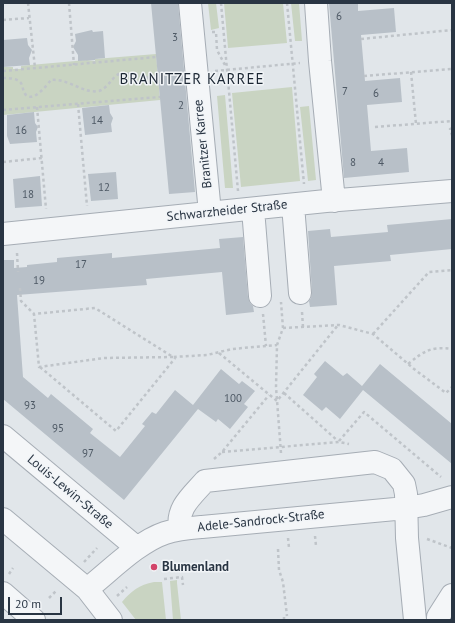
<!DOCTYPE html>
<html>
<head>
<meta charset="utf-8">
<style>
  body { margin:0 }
  #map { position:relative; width:455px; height:623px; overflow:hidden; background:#e1e6ea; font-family:"PT Sans",sans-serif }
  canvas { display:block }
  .frame { position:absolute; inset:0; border:4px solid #293543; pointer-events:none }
  .scale { position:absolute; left:8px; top:597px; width:54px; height:18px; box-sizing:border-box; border:2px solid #293543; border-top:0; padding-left:5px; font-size:12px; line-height:14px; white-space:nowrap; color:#293543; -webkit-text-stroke:3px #f1f4f7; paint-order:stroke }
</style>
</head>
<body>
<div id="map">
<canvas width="455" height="623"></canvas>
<div class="frame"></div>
<div class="scale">20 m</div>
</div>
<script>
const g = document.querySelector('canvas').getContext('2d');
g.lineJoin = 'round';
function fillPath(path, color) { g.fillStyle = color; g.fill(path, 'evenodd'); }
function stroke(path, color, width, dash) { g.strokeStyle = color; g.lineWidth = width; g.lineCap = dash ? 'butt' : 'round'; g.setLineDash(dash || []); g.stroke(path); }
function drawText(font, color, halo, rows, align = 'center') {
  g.font = font + ' "PT Sans",sans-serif'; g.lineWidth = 3; g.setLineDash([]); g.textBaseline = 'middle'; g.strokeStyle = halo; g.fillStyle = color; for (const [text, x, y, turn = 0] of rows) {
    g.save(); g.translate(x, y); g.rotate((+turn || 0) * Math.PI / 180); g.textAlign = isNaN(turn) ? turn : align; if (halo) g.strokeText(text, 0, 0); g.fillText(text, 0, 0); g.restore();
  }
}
fillPath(new Path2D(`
  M208 3H216L219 28 211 30Z
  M224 3H283L287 43 228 48Z
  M291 3H299L302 41H295Z
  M156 54 160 100 3 115V67H13V69H21V66L30 65 87 60 95 61V59Z
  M292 87 300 181 241 187 232 93Z
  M225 95 233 188H225L217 96Z
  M309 106 316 180 308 181 300 107Z
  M177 580V583L181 620H173L170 581Z
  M154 582H162L166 620H136L122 602C131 591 139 585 154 582Z`), '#c9d4c2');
fillPath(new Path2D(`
  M151 3H178L195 192 169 194Z
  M329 3H358V11L394 8 396 32 361 35 365 81 400 78 402 102 367 105 371 151 407 148 409 172 344 178Z
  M92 30 93 32 103 31 105 58 95 59V60L78 61V55L73 47 76 41 75 34Z
  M27 38 28 45 32 50 29 58 30 65 3 67V40Z
  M109 105 110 113 113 118 111 124 112 132 85 135 82 108Z
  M34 112 35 123 38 127 36 132 37 142 10 144 7 136V115Z
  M116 172 118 199 91 201 88 174Z
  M40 176 42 206 15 208 13 179Z
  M452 219V249L390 255 391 261 334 266 337 305 310 307 309 301 311 298 312 292 308 231 330 229 331 237 388 232 387 225Z
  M243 237 248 297 250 303 253 306 254 312 226 315 222 272 146 279 147 285 17 295 23 377 48 398 51 394 93 429 90 433 120 457 145 426 142 424 152 412 156 414 175 390 193 405 221 369 239 384 242 381 255 391 244 404 248 407 230 429 218 419 216 422 198 409 124 500 3 399V260H14V268L27 267V265L57 262V258L112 253V258L220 248 219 239Z
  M325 361 343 376 347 373 362 386 380 364 452 424V464L363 390 340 419 326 407 322 411 303 395 317 377 314 374Z`), '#b8c0c8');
const minor = new Path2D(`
  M190 3 210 213
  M316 3 320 61 334 201
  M293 205 300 293
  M253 209 260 296
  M3 234 326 201 452 191
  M3 436 137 548
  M3 519 87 589 111 620
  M180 529C176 508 192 496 205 481L375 462 392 469 404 484 406 494 407 538 415 620
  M87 589C110 571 138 542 165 533 177 529 190 528 202 527L406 508 424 505 452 497
  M3 593 34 620
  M438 620V617L452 595`);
stroke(minor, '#a6adb5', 24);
stroke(new Path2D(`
  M28 3 35 68
  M69 3 74 65
  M221 3 238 191
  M287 3 304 184
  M3 20 29 18
  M212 32H216L217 50 226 67
  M361 39 452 30
  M3 71 156 57
  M215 71 300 63
  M411 72 416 124
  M364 76 452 69
  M3 78C9 78 17 78 21 83 23 87 23 92 26 95 34 102 46 86 51 80 68 78 83 94 99 91 103 90 108 85 111 81 113 79 115 76 117 75 125 70 145 77 153 79
  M78 104 87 206
  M37 107 46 209
  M3 110 160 97
  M375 127 452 121
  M452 128 450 129 452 135
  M3 162 42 158
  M17 253 18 272
  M20 288 21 301 34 314
  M302 312 303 327
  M263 314 266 346
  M283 328 339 325 373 334 414 369 446 393 452 387
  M373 334 429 272 452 270
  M219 353 277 401 338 325
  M173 357 104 358 39 367 34 314 95 308 173 357 207 355 232 349 277 345
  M408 364C424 351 431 346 452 349
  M40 367 116 431 176 357
  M284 393 338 441
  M339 441 364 412 441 477
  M222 452 339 442 349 444
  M281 453 276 387 277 345 283 328 281 302
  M214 459 222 452 269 395
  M315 536 316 546
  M288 538 289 548
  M427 539 452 548
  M278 549 279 570 283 582 287 616
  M84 562 97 548
  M9 574 13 568
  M164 579 182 577 183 585
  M117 596 127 587
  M49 598 57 590
  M284 617V620`), '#bfc4c9', 2.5, [3, 3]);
stroke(minor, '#f4f6f8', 22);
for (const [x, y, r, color] of [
  [154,567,4,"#d2446a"]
]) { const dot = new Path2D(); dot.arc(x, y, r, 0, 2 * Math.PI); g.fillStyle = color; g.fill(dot); stroke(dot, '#f1f4f7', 1.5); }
drawText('11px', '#4d5864', null, [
  ["6",339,17],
  ["3",175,38],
  ["7",345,92],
  ["6",376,94],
  ["2",181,106],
  ["14",97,121],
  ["16",21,131],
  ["8",353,163],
  ["4",381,163],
  ["12",104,188],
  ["18",28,195],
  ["17",81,265],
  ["19",39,281],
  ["100",233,399],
  ["93",30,406],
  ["95",58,429],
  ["97",88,454]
]);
drawText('13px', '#293543', '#f1f4f7', [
  ["Branitzer Karree",203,144,-96],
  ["Schwarzheider Straße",227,211,-6],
  ["Louis-Lewin-Straße",70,492,40],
  ["Adele-Sandrock-Straße",261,521,-6]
]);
drawText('bold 13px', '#293543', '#f1f4f7', [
  ["Blumenland",162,567]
], 'left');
g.letterSpacing = '1px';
drawText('15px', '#1b2633', '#f1f4f7', [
  ["BRANITZER KARREE",192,80]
]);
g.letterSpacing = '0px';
</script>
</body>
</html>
